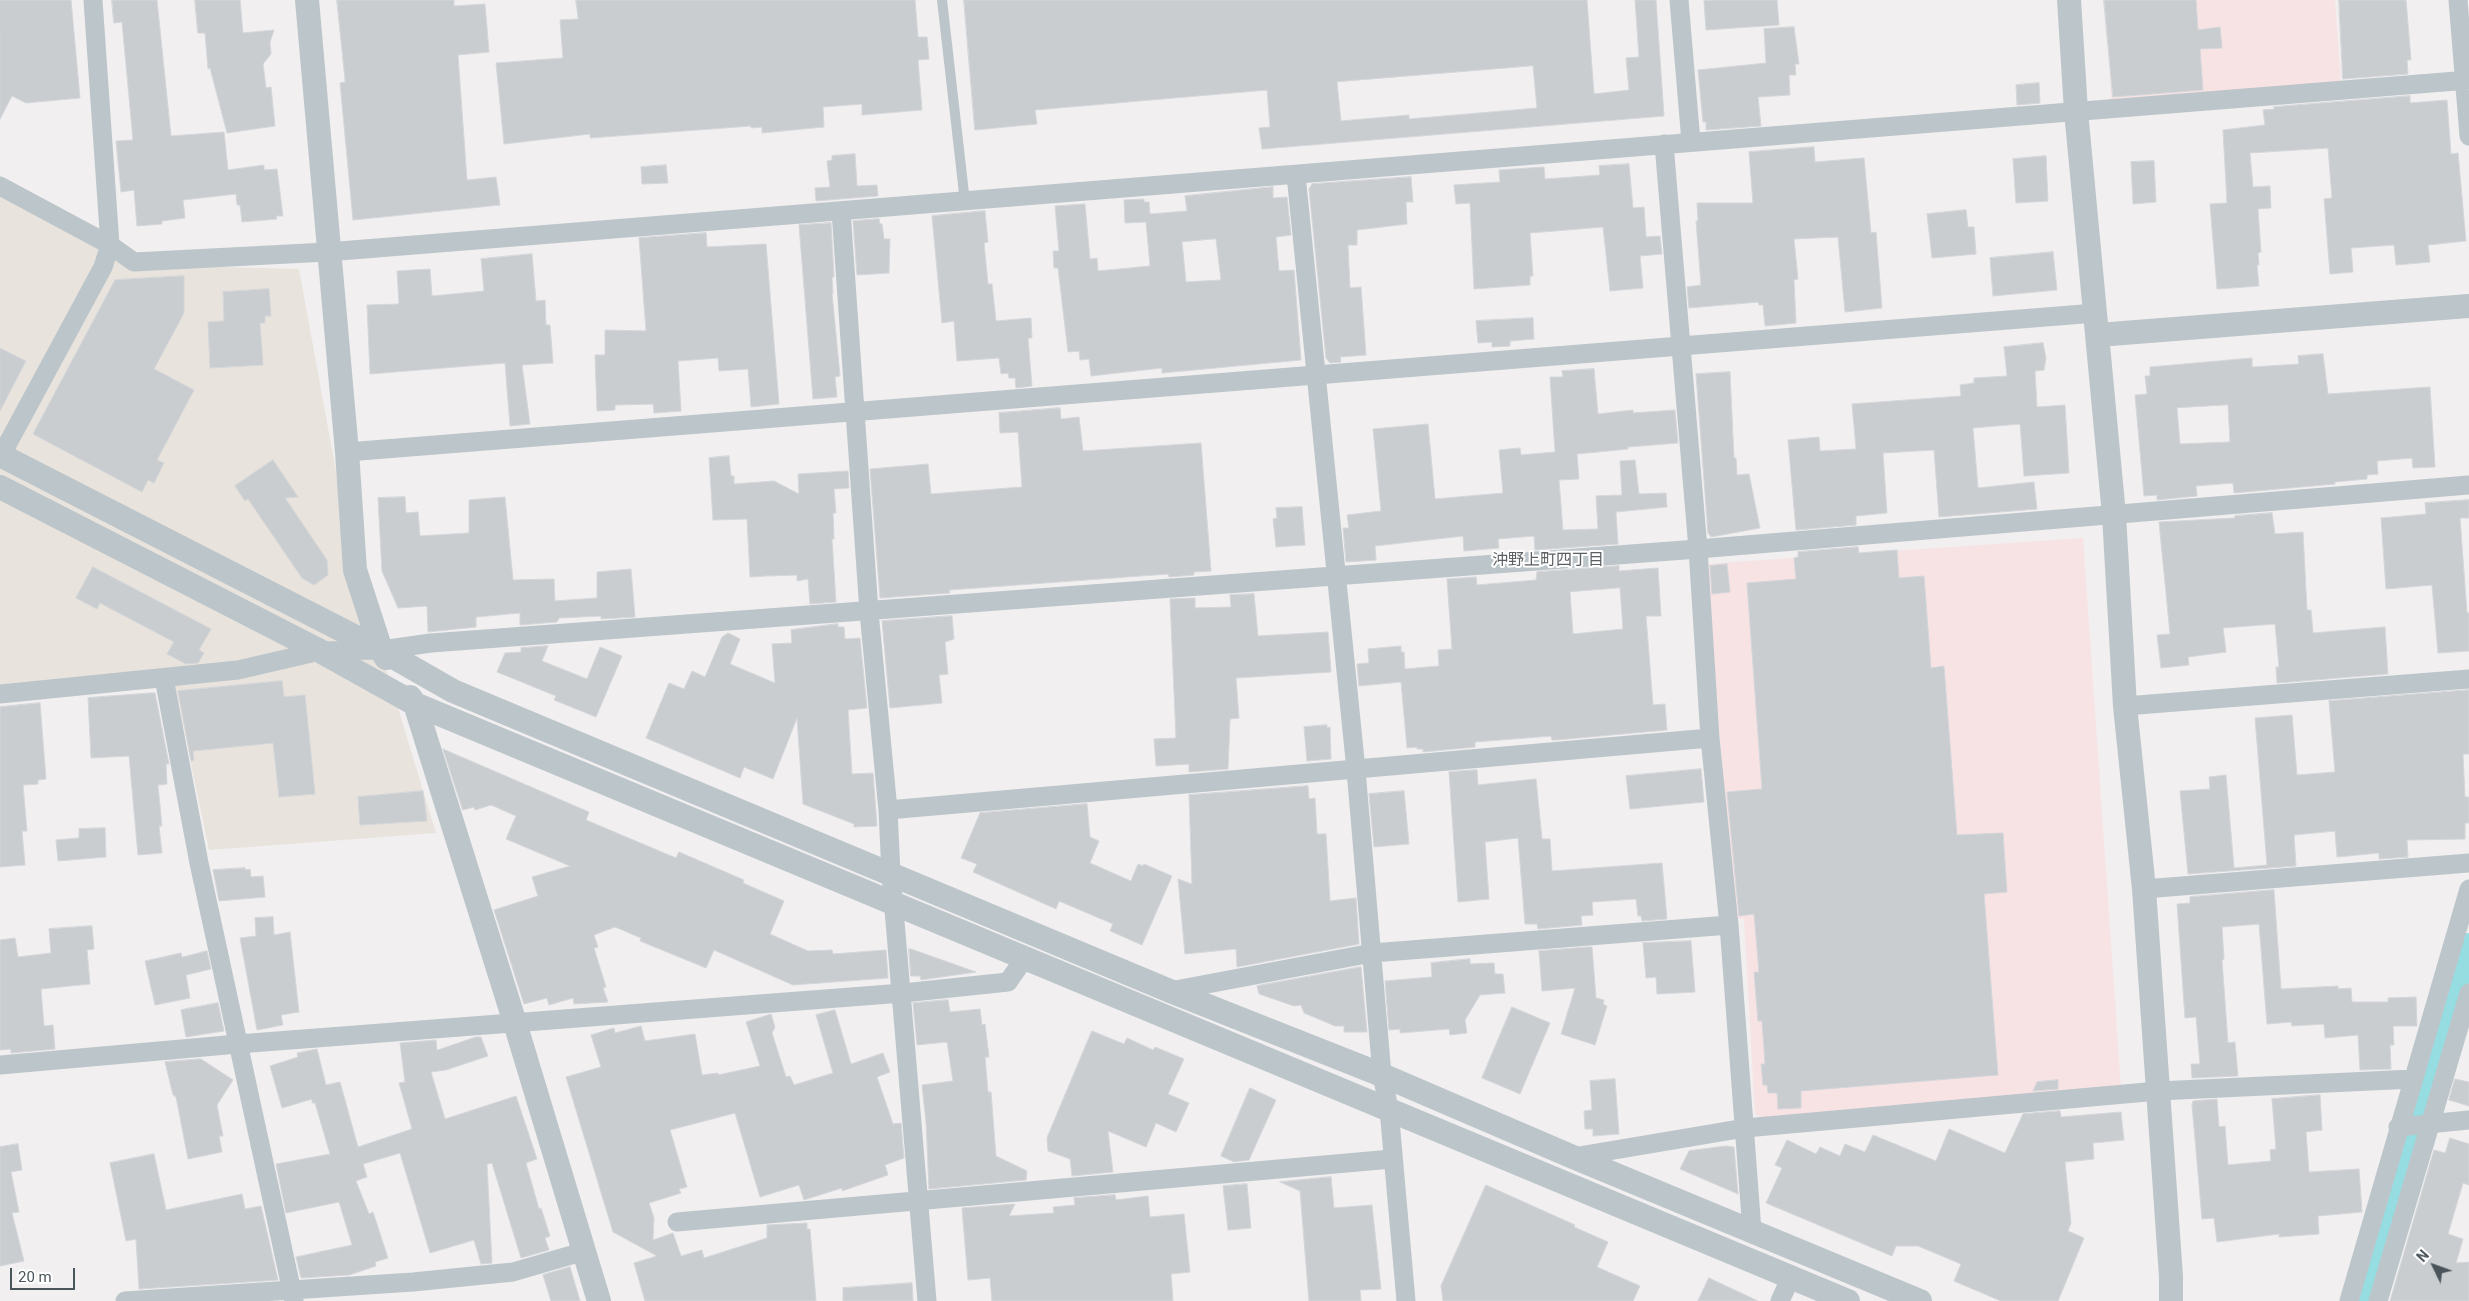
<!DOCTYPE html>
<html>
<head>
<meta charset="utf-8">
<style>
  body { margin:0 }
  #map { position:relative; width:2469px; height:1301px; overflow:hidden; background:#f1efef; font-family:Roboto,sans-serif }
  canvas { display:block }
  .north { position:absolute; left:2409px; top:1241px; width:50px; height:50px; -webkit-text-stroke:4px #fff; paint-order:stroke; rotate:312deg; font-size:14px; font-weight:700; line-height:20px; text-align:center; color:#49555a }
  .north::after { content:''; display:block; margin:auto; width:18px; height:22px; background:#49555a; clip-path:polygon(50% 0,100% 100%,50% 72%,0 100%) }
  .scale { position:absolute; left:10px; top:1268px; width:65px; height:22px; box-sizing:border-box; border:2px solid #49555a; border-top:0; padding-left:6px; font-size:15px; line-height:18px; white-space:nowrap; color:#49555a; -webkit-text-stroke:4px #fff; paint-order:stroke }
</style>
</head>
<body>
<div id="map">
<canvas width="2469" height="1301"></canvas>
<div class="north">N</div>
<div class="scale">20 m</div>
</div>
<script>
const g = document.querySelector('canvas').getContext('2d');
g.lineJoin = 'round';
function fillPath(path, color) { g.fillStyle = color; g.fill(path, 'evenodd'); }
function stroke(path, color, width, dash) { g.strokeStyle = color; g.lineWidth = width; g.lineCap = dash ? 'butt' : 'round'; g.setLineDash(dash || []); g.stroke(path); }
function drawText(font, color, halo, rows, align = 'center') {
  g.font = font + ' Roboto,"Noto Sans JP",sans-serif'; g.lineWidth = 4; g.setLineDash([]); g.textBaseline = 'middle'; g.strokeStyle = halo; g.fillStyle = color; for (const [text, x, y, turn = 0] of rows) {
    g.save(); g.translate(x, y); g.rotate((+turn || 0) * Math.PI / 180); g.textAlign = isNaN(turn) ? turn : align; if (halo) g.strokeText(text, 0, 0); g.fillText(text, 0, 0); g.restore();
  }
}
fillPath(new Path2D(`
  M0 189 145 265 299 269 351 554 436 833 209 850 175 687 0 700Z`), '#e8e3dc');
fillPath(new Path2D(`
  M2152 0H2335L2341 83 2111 100 2109 45Z
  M2083 538 2121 1088 1762 1118 1755 1114 1744 919 1734 918 1706 564Z`), '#f8e3e4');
stroke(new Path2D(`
  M2363 1301 2469 944`), '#95dde1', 22);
const building = new Path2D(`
  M0 0H71L80 98 26 103 12 96 0 119Z
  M112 0H157L171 136 224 132 228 170 264 165V170L277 169 283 216H276L277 219 242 222 240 205H237L236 194 183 200 185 218 162 221V224L137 226 134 190 121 192 116 141 133 140 122 22 114 23Z
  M195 0H240L243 33 274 30 270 42 271 54 263 64 266 88 271 87 275 126 227 133 210 68 208 69 205 33H198Z
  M337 0H454V6L485 4 489 52 458 55 467 180 496 177 500 205 353 220 340 83 345 82Z
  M576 0H915L918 37H927L929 59 918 60 922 110 862 115V104L823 107 824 127 762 133V127L751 128V126L590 138V134L504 144 496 63 563 58 560 20 578 19Z
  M964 0H1587L1594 94 1629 90 1626 58 1639 57 1635 0H1656L1664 116 1262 149 1259 128 1270 127 1267 90 1035 110 1037 124 975 130ZM1533 66 1537 108 1409 119V115L1341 121 1337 82Z
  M1713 0H1777L1779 25 1706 30 1704 1Z
  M2104 0H2196L2198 30 2220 27 2222 48 2200 49 2203 90 2113 97Z
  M2339 0H2406L2411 60H2407L2408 74 2343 79Z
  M1794 27 1799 64H1795L1796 75H1789L1790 95 1758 97 1761 126 1706 130V122H1703L1698 70 1766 63 1764 29Z
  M2039 83 2040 103 2017 105 2016 85Z
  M2410 96V103L2447 100 2451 154 2458 153 2466 241 2428 245 2430 262 2396 265 2394 245 2351 248 2353 272 2330 274 2324 199 2332 198 2328 148 2250 153 2253 187 2270 186 2271 208 2258 209 2261 252 2258 253 2259 265H2257L2259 286 2217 289 2210 204 2227 203 2223 130 2265 125 2263 110 2274 109V107Z
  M1814 147 1815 162 1864 158 1871 233 1876 232 1882 308 1845 312 1838 237 1794 239 1798 279 1794 280 1796 323 1765 326 1763 305H1759L1758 302 1689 308 1687 287 1701 285 1696 221H1698L1697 203H1753L1749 152Z
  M855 154 857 186 877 185 878 196 816 201 815 188 830 187 827 161 832 160V156Z
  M2046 156 2048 201 2016 203 2013 159Z
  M2154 161 2156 202 2133 204 2131 162Z
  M1629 164 1633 208 1644 207 1646 237 1660 236 1662 254 1640 256 1643 288 1610 291 1603 227 1530 233 1533 276H1530V285L1474 289 1470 203 1456 204 1454 185 1500 182 1499 170 1544 167 1545 179 1600 175 1599 166Z
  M666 165 668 183 642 184 641 167Z
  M1411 177 1413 202H1406L1407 224 1357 230V245H1348L1350 288 1361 287 1366 355 1340 357 1341 362 1330 363 1326 358 1309 189 1312 184Z
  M1273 187V198L1287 197 1291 235 1276 237 1279 271 1294 270 1301 360 1162 373V368L1091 376 1089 359 1080 360 1079 351 1068 352 1058 268H1054L1053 251H1059L1055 206 1085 204 1090 259 1097 258 1098 271 1150 266 1146 222 1125 223 1124 200 1144 199V202H1149L1150 214 1187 211 1185 196ZM1216 239 1221 280 1186 282 1182 242Z
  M1966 210 1968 227H1974L1976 254 1932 258 1927 214Z
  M985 211 988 242 984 243 988 284H992L996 321 1031 318 1032 338H1028L1032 386 1016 388 1015 378H1009L1008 373 1001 374 999 358 957 361 954 321 942 323 932 216Z
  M879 219 880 224H882L884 239H890L889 273 857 275 853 221Z
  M831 223 834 277H832L833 293H832L840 376 835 377 837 397 813 399 799 225Z
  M706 233 707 247 766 244 779 404 751 407 748 369 719 371 718 358 678 361 681 411 654 413 653 404 615 405V410L597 411 595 355H605V330L646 331 639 238Z
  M2053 252 2057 290 1993 296 1990 258Z
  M532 254 536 301 545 300 546 325H550L553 363 522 365 530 424 510 426 505 363 370 374 367 305 399 304 397 271 430 269 432 296 484 291 481 259Z
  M184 276V313L154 369 194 390 157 460 164 463 154 483 148 480 142 492 33 434 115 280Z
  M269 289 271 316H265V323H260L263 365 210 368 208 322 224 321 223 292Z
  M1533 318 1534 339 1510 341V346L1492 347V342L1478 343 1476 321Z
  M2043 343 2046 358 2044 370 2035 371 2037 407 2065 405 2069 473 2024 476 2020 424 1973 428 1978 488 2034 482 2037 509 1939 517 1934 450 1883 453 1887 513 1856 516V525L1796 530 1788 440 1819 437 1820 451 1856 449 1852 404 1961 396 1960 385 1974 383V378L2007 376 2004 347Z
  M0 348 26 361 0 411Z
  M2323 354 2328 394 2430 387 2435 467 2413 468 2412 458 2377 461 2378 474 2367 475V479L2335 482V484L2234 493 2233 483 2196 486 2197 496 2157 500V495L2144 496 2135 395 2147 394 2145 376H2150V367L2252 358V367L2299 364 2298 356ZM2228 405 2230 442 2180 444 2177 408Z
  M1594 369 1598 414 1633 410V413L1675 410 1678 443 1628 447V449L1577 454 1579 479 1559 480 1563 530 1598 529 1596 496 1622 495 1620 461 1635 460 1639 494 1666 493 1667 507 1616 512 1618 544 1535 550 1534 536 1498 539 1499 548 1464 551 1463 536 1375 546 1376 560 1346 562 1343 528H1349L1347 515 1381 511 1373 429 1428 424 1435 499 1503 493 1499 450 1520 448 1521 455 1555 452 1550 377H1563L1562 371Z
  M1730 372 1734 458H1736L1737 475 1749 474 1760 528 1711 537 1708 533 1696 374Z
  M1060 408 1061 419 1079 417 1083 451 1201 443 1211 571 1194 572V575L1169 577 1168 574 949 590 950 593 880 598 870 469 928 464 931 494 1022 487 1018 432 1000 433 999 413Z
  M729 456 731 476H734V484L774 481 799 494 798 474 848 471 849 488 834 489 836 513H833L834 539H832L836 602 810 604 808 579 797 581V575L767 576V575L766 576 750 577 747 519 713 520 709 458Z
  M273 460 298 497 285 498 327 560 328 575 314 585 302 578 248 499 245 501 235 486Z
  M405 497 406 513 418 512 420 536 469 533V500L505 497 513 580 554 579 555 601 597 598V572L631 569 635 617 601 619V616L559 618 557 622 520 625V613L476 617V627L428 632 427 606 398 608 382 571 378 498Z
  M2469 500V518H2460L2467 613H2469V651L2438 653 2432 585 2386 589 2381 518 2426 514 2425 503Z
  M1302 507 1305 545 1276 547 1273 519 1277 518 1276 508Z
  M2272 513 2275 534 2303 532 2307 610H2311L2313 633 2385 627 2388 674 2277 683 2276 667H2279L2275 624 2223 628 2226 652 2188 657 2189 665 2161 668 2157 635 2170 634 2159 522 2235 518V516Z
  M1858 547 1859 553 1897 550 1899 578 1924 576 1931 668 1944 666 1957 835 2003 833 2007 892 1984 894 1998 1075 1801 1091V1108L1778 1109 1777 1093H1768L1767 1085H1763L1761 1064H1765L1762 1021H1758L1754 972H1759L1754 914 1739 916 1727 792 1762 789 1747 583 1796 579 1794 558 1798 557V552Z
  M1727 564 1730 592 1712 594 1710 566Z
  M1619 566V571L1658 568 1661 616H1646L1653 705 1665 704 1667 730 1556 740H1552L1551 736 1475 742V747L1423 752V749H1417V747L1407 748 1401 682 1359 686 1357 664 1369 663 1368 649 1401 646V652H1404L1405 669 1439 666 1438 650 1452 649 1447 579 1476 577 1477 585 1536 580 1537 572ZM1620 588 1623 629 1573 634 1570 592Z
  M93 567 211 629 199 650 204 653 198 663 186 664 167 654 174 642 100 603 97 609 76 598Z
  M1254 594 1258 636 1328 632 1331 672 1236 678 1239 718 1230 719 1228 769 1189 772V764L1156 766 1154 739 1176 738 1170 599 1195 598V608L1231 607 1230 595Z
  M952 616 954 639 945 642 948 674 939 675 942 703 890 708 882 621Z
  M838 624V627H844L845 639 860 638 867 708 848 710 852 774 873 773 877 826 854 827V824L803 804 797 718 773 779 744 767 740 778 646 738 669 683 684 689 692 671 705 677 722 637 728 633 740 639 730 664 775 683 772 644 792 643 791 630Z
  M548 646 542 661 587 679 600 647 622 656 596 717 554 700 556 696 497 672 505 653 521 652V648Z
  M282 681 284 697 305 695 315 794 279 797 273 743 193 751 194 760 191 761 178 691Z
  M2469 690V754H2463L2465 797H2469V823H2465V839L2407 840 2408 857 2379 859V853L2337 857 2335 831 2294 835 2296 866 2188 874 2180 791 2210 789 2209 777 2226 775 2234 868 2267 865 2255 718 2292 715 2297 775 2335 772 2329 701Z
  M150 693H155L169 764H166L167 784 158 785 162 826H159L162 853 138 855 129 756 91 758 88 698Z
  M40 703 46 779 38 780V784L23 785 27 831H22L25 865 0 867V707Z
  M1327 725V728L1330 727 1331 759 1307 761 1304 727Z
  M443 749 589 812 586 820 676 858 679 852 744 880 743 883 784 901 770 934 808 951 832 950 833 954 886 950 888 978 793 985 714 950 706 968 640 941 641 938 615 927 594 935 598 947 594 948 606 987 603 988 608 1002 574 1004 573 998 549 1005 547 998 524 1004 494 910 538 896 532 877 570 866 506 839 516 816 491 805 475 810 474 807 463 810Z
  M1701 769 1704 802 1630 809 1626 776Z
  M1477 770 1478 785 1536 779 1542 839H1550L1552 871 1662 863 1667 919 1642 921 1641 916H1638L1636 899 1592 902 1593 915 1581 916 1582 925 1538 929 1537 924H1525L1518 838 1485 842 1489 899 1458 902 1449 772Z
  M1308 786 1309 799 1315 798 1317 834H1326L1330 901 1356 898 1359 944 1237 967 1236 949 1185 954 1178 879 1192 884 1189 795Z
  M423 791 427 821 360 825 358 797Z
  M1404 791 1409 844 1374 847 1369 794Z
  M1087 804 1090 837 1099 841 1090 863 1131 881 1138 864 1143 866 1144 864 1172 876 1142 945 1110 931 1113 924 1059 901 1056 909 973 872 977 864 961 858 980 813Z
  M105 828 106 857 58 861 56 840 79 838V829Z
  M245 868V870L250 869 251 877 263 876 265 897 219 901 213 870Z
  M2274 890 2281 989 2338 986V989L2351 988 2352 1002H2388V998L2416 997 2417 1026H2393L2394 1045H2390L2391 1069 2360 1070 2358 1035 2325 1038 2324 1024 2292 1026 2291 1022 2267 1024 2259 924 2222 927 2224 959 2222 960 2228 1043 2235 1042 2238 1076 2192 1078 2191 1064H2200L2196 1017 2185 1018 2177 904 2190 903V897Z
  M273 917 274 935 290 932 299 1012 281 1015 283 1025 257 1030 240 938 256 936 255 918Z
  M92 926 94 949 87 950 90 984 41 989 44 1026 53 1025 55 1049 11 1053V1049L0 1050V940L15 938 18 957 51 953 49 929Z
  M1691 941 1695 992 1657 994 1656 977 1646 978 1643 943Z
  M1588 947H1592L1596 998 1604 1000 1603 1004 1607 1006 1595 1045 1561 1034 1575 988 1542 991 1539 951Z
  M909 949H911L976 972 921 980 920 976H911Z
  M207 951 211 969 186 975 190 998 155 1005 145 961 181 953 182 957Z
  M1470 959V964L1494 963 1495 974H1503L1505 993 1480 995 1465 1020 1467 1033 1450 1035 1449 1029 1400 1033V1029L1389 1030 1385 981 1432 977 1431 963Z
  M1361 967 1367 1032H1344V1026H1335L1304 1013 1301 1005 1294 1006 1259 994 1257 986Z
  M948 1000 950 1012 980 1009 982 1025 985 1024 989 1057H985L988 1092H991L996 1156 1027 1171 1026 1180 929 1189 926 1122 922 1085 953 1081 947 1042 917 1045 913 1003Z
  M218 1003 224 1031 186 1037 181 1010Z
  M1512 1007 1550 1023 1520 1094 1482 1078Z
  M835 1010 851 1064 883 1053 890 1072 877 1077 893 1124 901 1123 904 1158 885 1165 888 1175 842 1191V1188L807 1199 804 1200 799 1185 760 1197 735 1113 670 1130 687 1187 679 1189 681 1193 649 1203 654 1218 653 1240 673 1233 681 1256 702 1250 704 1258 767 1238V1225L807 1223V1229H810L816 1301H645L634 1263 657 1256 613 1232 566 1077 601 1067 591 1035 614 1028 615 1033 641 1026 645 1041 695 1034 702 1075 718 1073V1075L760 1066 746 1022 771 1014 775 1027 772 1033 786 1077 790 1076 794 1085 833 1073 816 1015Z
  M1092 1031 1124 1044 1127 1038 1153 1050 1155 1047 1184 1059 1168 1094 1189 1103 1176 1132 1156 1123 1146 1147 1108 1131 1113 1172 1072 1176 1070 1159 1048 1151 1047 1138Z
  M476 1037H481L488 1056 446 1070 431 1072 445 1119 516 1096 537 1159 526 1163 539 1209 541 1208 550 1236 545 1238 549 1250 521 1258 492 1163 487 1164 492 1263 481 1264 474 1240 430 1253 400 1153 363 1164 367 1177 356 1181 369 1214 373 1212 388 1258 375 1262 376 1266 349 1275 301 1278 296 1257 352 1245 339 1202 286 1213 276 1164 330 1154 315 1103H312V1099L282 1108 270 1066 298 1057 297 1053 317 1049 326 1085 340 1082 358 1147 412 1129 399 1083 405 1082 400 1043 436 1040 437 1050Z
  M201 1059 233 1080 217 1105 223 1136H219L222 1152 188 1159 176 1097 173 1095 165 1062Z
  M1615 1079 1619 1134 1593 1136V1129H1585L1584 1111 1592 1110 1590 1081Z
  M2455 1079 2469 1082V1106L2449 1100Z
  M2058 1080V1089L2033 1091 2037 1082Z
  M1250 1088 1276 1100 1249 1160 1234 1162 1221 1156Z
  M2320 1095 2322 1130 2306 1132 2309 1172 2359 1169 2362 1212 2318 1216 2319 1234 2279 1237V1234L2217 1242 2214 1218 2202 1219 2192 1105 2193 1101 2217 1099 2219 1127 2225 1126 2228 1165 2271 1161 2270 1150 2276 1149 2272 1099Z
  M2060 1111 2061 1117 2121 1112 2124 1140 2093 1143 2094 1159 2065 1162 2071 1223 2068 1231 2084 1238 2058 1301H2001L1954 1281 1961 1264 1918 1246H1896L1892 1256 1766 1203 1782 1168 1775 1165 1787 1140 1816 1154 1820 1147 1840 1156 1845 1144 1865 1152 1873 1135 1936 1161 1949 1129 2005 1153 2023 1114Z
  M2450 1138 2469 1144V1185L2463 1183 2448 1234 2463 1239 2456 1263 2469 1262V1301H2390L2434 1150 2445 1153Z
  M18 1144 22 1170 11 1172 19 1212 12 1213 24 1261 0 1266V1147Z
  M1726 1146 1734 1147 1738 1194 1680 1169 1689 1151Z
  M154 1154 166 1210 242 1194 245 1209 261 1206 278 1280 139 1289 136 1239 126 1241 110 1163Z
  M1331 1177 1334 1208 1372 1205 1381 1289 1360 1290 1361 1301H1309L1300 1191 1280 1182Z
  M1247 1184 1251 1228 1228 1230 1223 1186Z
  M1486 1185 1575 1225 1574 1227 1608 1242 1597 1267 1640 1286 1633 1301H1443L1441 1286Z
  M1115 1195 1116 1200 1148 1196 1150 1217 1184 1214 1190 1272 1171 1274 1173 1301H992L990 1278 968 1280 962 1208 1015 1204 1009 1216 1054 1213 1053 1207 1075 1205 1074 1198Z
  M570 1267 580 1301H551L543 1275Z
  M1709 1278 1758 1301H1698Z
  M912 1283 913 1301H843V1288Z`);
fillPath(building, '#c9cdd0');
stroke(building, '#d4d6da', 1);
stroke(new Path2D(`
  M942 0 965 202`), '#bcc5ca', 10);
stroke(new Path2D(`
  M1679 0 1691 142
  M2458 0 2469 136
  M1664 144 1698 549 1710 738 1729 925 1752 1231
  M1296 175 1356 770 1382 1075 1389 1109 1406 1301
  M0 186 110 245 134 262 327 252 2469 80
  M841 211 869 612 888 810 891 874 927 1301
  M347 452 2096 313
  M1 456 103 267 110 245 93 0
  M164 678 199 863 294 1301
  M0 694 238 670 320 651 381 650 431 643 1698 549 2469 485
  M2125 706 2469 679
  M888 810 1710 738
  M2144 889 2469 863
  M1170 991 1372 953 1729 925
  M0 1065 238 1044 903 993 1008 982 1024 959
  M2398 1127 2469 1120
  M1573 1157 1745 1128 2158 1091 2413 1079
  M677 1222 1392 1159
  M125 1301 413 1282 513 1272 585 1251
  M1780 1301 1791 1277
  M2349 1301 2469 889
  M2378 1301 2469 993`), '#bcc5ca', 19);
stroke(new Path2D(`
  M307 0 347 452 355 570 381 650 386 658
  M2069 0 2076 111 2114 515 2125 706 2144 889 2171 1277V1301
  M2098 335 2469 306
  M0 455 381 650 453 691 1170 991 1382 1075 1573 1157 1920 1301
  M0 487 320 651 415 704 1848 1301
  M410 697 415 704 515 1023 599 1301`), '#bcc5ca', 24);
drawText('16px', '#5c6063', '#fff', [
  ["沖野上町四丁目",1548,561]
]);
</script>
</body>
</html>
